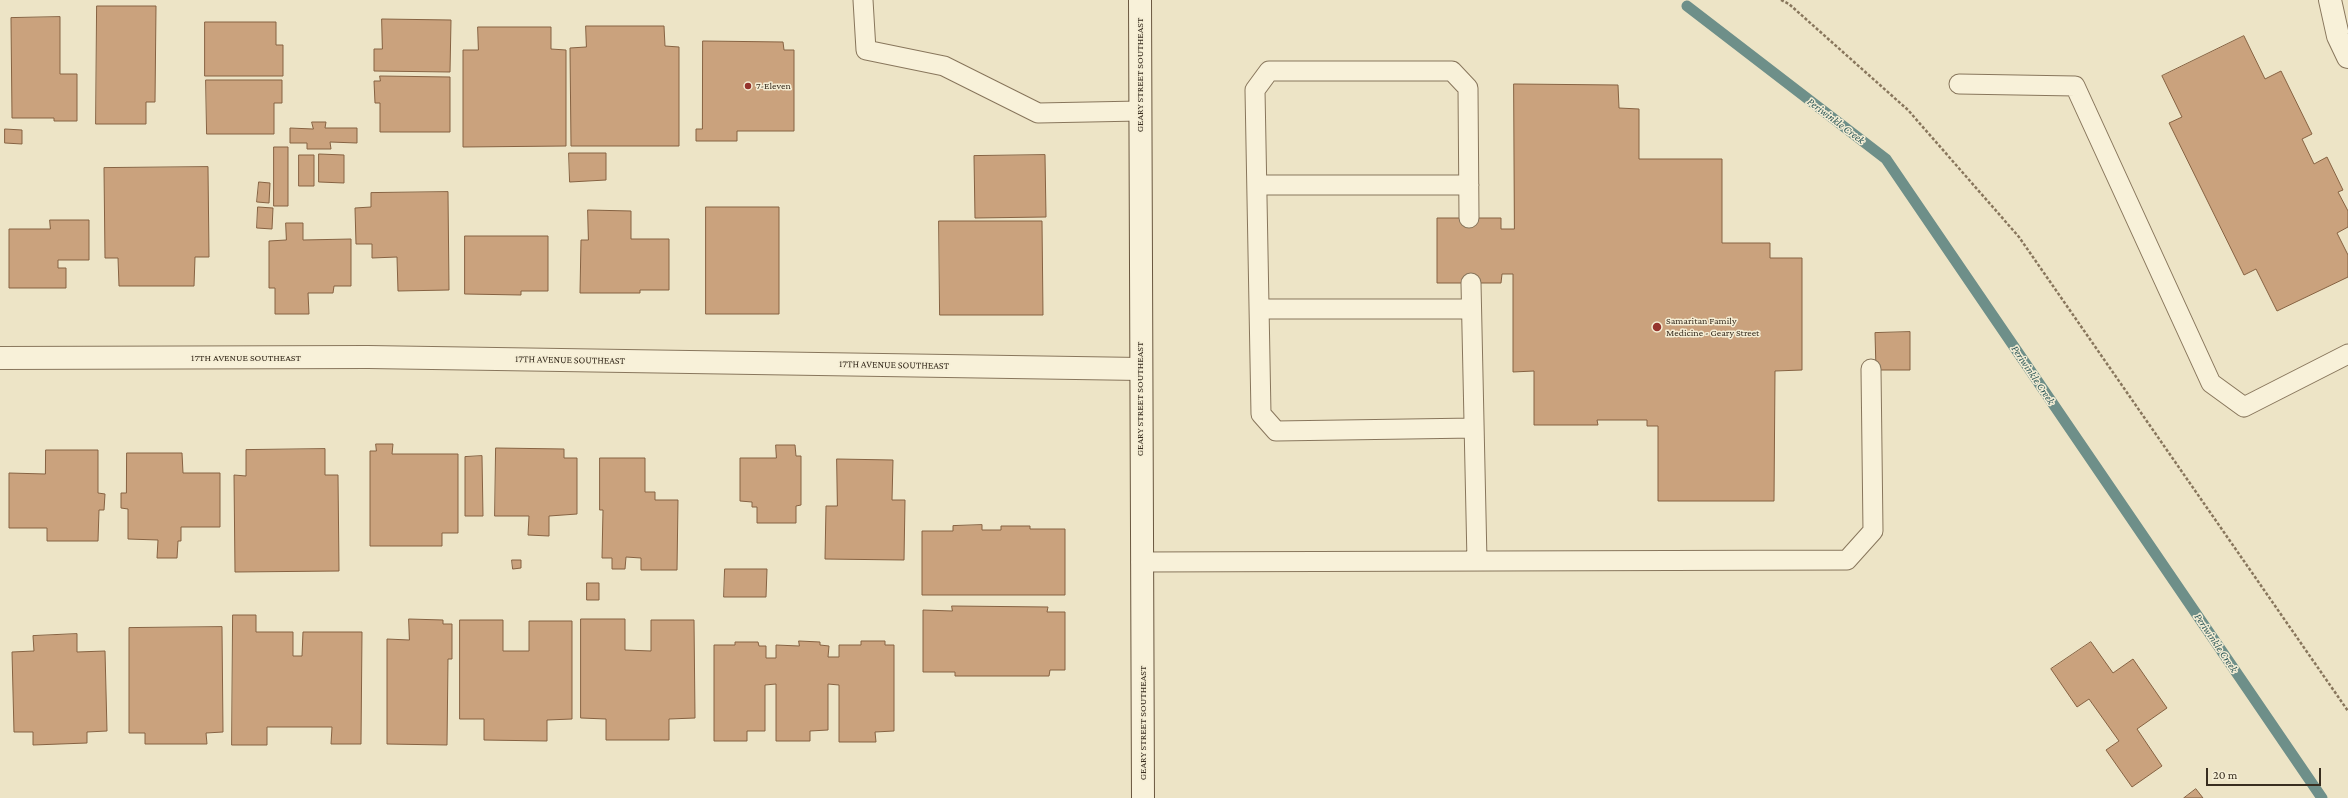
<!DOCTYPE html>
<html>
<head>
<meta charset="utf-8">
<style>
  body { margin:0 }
  #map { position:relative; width:2348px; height:798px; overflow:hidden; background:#ede4c6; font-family:"Crimson Pro",serif }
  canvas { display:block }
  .scale { position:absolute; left:2206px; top:768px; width:115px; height:18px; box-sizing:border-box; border:2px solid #382d1f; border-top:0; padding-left:5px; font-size:12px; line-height:14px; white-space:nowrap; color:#382d1f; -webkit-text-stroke:3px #f5eed5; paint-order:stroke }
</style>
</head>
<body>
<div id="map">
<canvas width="2348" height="798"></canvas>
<div class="scale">20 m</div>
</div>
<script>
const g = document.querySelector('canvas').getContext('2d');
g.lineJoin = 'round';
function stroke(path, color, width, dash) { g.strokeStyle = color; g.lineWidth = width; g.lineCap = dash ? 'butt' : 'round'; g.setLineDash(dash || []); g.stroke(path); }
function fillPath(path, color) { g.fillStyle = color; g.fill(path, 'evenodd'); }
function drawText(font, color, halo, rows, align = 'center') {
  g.font = font + ' "Crimson Pro",serif'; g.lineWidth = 3; g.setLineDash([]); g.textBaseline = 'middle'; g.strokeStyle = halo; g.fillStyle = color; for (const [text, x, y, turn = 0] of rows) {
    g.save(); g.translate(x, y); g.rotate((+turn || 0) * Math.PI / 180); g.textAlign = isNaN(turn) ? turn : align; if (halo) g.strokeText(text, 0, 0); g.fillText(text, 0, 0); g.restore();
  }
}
stroke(new Path2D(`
  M1687 6 1886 159 2322 798`), '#6e8f89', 11);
const building = new Path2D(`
  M97 6H156L155 102H146V124H96Z
  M60 17V74H77V121H54V118H12L11 18Z
  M382 19 451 20 450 72 374 71V49H382Z
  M205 22H276V45H283V76H205Z
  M586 26H664L665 46 679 47V146H571L570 48 586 47Z
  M478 27H551V49L566 50V146L463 147V50H478Z
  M2244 36 2265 79 2281 71 2312 134 2302 139 2314 164 2327 157 2343 190 2338 192 2348 211V227L2337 233 2348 255V277L2277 311 2256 269 2244 275 2169 123 2182 117 2162 76Z
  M703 41 783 42 784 50H794V131H737V141H696V129H702Z
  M380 76 450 77V132H380V103H375L374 81H380Z
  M206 80H282V103H274V134H207Z
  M1514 84 1618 85 1619 108 1639 109V159H1722V243H1770V258H1802V370L1775 371 1774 501H1658V426H1647V420H1597L1598 425H1534V371L1513 372V274H1502L1501 283H1437V218H1501V229H1514Z
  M312 122H326L325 128H357V143L330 142 331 149H307V143H290V128L313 129Z
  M5 129 22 130V144L5 143Z
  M274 147H288V206H274Z
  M569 153H606V180L570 182Z
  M319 154 344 155V183L319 182Z
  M299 155H314V186H299Z
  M1045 155 1046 217 975 218 974 156Z
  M208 167 209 257H195L194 286H119L118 258H105L104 168Z
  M259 182 270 183 269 203 257 202Z
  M448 192 449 290 398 291 397 257 372 258V244H356L355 208 371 207V193Z
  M258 207 273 208 272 229 257 228Z
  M706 207H779V314H706Z
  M588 210 631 211V239H669V290H640V293H580L581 240H588Z
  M50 220H89V260H58V268H66V288H9V229H50Z
  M939 221H1042L1043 315H940Z
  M286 223H303V240L351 239V286H334L333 293H308L309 314H275V288H269V241L286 240Z
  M465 236H548V291H521V295L465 294Z
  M1910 332V370H1876L1875 333Z
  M376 444H393L392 454H458V533H442V546H370V451H376Z
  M776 445H795L796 456H801V505L796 506V523H757V507H752V502L740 501V458H776Z
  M496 448 564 449V458H577V514L549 516V536L528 535 529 516H495Z
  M325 449V475H338L339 571 235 572 234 475 246 476V450Z
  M46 450H98V493L105 494 104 510H99L98 541H47V528H9V473L45 474Z
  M127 453H182L183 473H220V527H181V541H178L177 558H157L158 540 128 539V509L121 508V493H126Z
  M482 456 483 516H465V457Z
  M600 458H645V492H655V500H678L677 570H641V558L626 557 625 569H612V558H602L603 510H600Z
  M837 459 893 460 892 500H905L904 560 825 559 826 506H837Z
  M982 525V530H1001V526H1030V529H1065V595H922V531H953V526Z
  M512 560H521V568L513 569Z
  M725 569H767L766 597H724Z
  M587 583H599V600H587Z
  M952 606 1048 607 1047 612H1065V670H1050L1049 676H955V672H923V610L952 611Z
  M233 615H256V632H293V656H302L303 632H362L361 744H331L332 727H267V745H232Z
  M409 619 443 620V624H452V659H448L447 745 387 744V639L409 640Z
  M581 619H625V650L651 651V620H694L695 718 669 719V740H606V719L581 718Z
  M460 620H503V651H529V621H572V719L547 720V741L484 740V719H460Z
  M222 627 223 732 206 733 207 744H145V733H129V628Z
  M77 634V652L105 651 107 731 87 732V743L33 745V732H14L12 652 34 651 33 636Z
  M799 641 820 642V645L829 646 828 657H839V645H861V641H885V645H894V731L875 732 876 742H839V685L828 684V730L810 731V741H776V684L765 685V731H747V741H714V645H735V642H758L759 646H766V658H776V645L799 646Z
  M2091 642 2113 673 2133 659 2167 708 2137 729 2162 766 2132 787 2106 750 2119 741 2089 699 2077 707 2051 669Z
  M2196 789 2203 798H2184Z`);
fillPath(building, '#caa27d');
stroke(building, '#866242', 1);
const service = new Path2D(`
  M863 0 866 50 944 66 1038 113 1140 111
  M1959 84 2075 86 2211 383 2244 407 2348 354
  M1257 185H1469
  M1469 218 1468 88 1452 71H1269L1255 90 1261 414 1276 431 1474 428
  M1471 283 1477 561
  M1259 309H1471
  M1141 562 1847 560 1873 531 1871 369`);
const minor = new Path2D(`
  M0 358 368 357 1140 369`);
const tertiary = new Path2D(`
  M2330 0 2338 36 2348 57`);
const secondary = new Path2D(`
  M1140 0 1143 798`);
stroke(service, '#88765c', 21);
stroke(minor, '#88765c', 24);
stroke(tertiary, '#88765c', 24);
stroke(secondary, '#6a573f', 24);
stroke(new Path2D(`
  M1781 0 1789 4 1908 110 2019 237 2348 711`), '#88765c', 2.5, [3, 2]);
stroke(service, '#f8f1d9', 19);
stroke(minor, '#f8f1d9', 22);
stroke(tertiary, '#f8f1d9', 22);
stroke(secondary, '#f8f1d9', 22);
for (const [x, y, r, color] of [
  [748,86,4,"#95342d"],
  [1657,327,5,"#95342d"]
]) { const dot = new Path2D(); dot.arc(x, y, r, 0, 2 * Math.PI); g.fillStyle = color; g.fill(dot); stroke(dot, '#f5eed5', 1.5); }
drawText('10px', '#382d1f', '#f5eed5', [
  ["GEARY STREET SOUTHEAST",1140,75,-90],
  ["17TH AVENUE SOUTHEAST",246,358],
  ["17TH AVENUE SOUTHEAST",570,360,1],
  ["17TH AVENUE SOUTHEAST",894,365,1],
  ["GEARY STREET SOUTHEAST",1140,399,-90],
  ["GEARY STREET SOUTHEAST",1143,723,-90]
]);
drawText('10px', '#382d1f', '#f5eed5', [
  ["7-Eleven",756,86],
  ["Samaritan Family",1666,321],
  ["Medicine - Geary Street",1666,333]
], 'left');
drawText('italic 11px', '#2f5858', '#f5eed5', [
  ["Periwinkle Creek",1836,121,37],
  ["Periwinkle Creek",2033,375,56],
  ["Periwinkle Creek",2216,643,56]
]);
</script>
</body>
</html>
